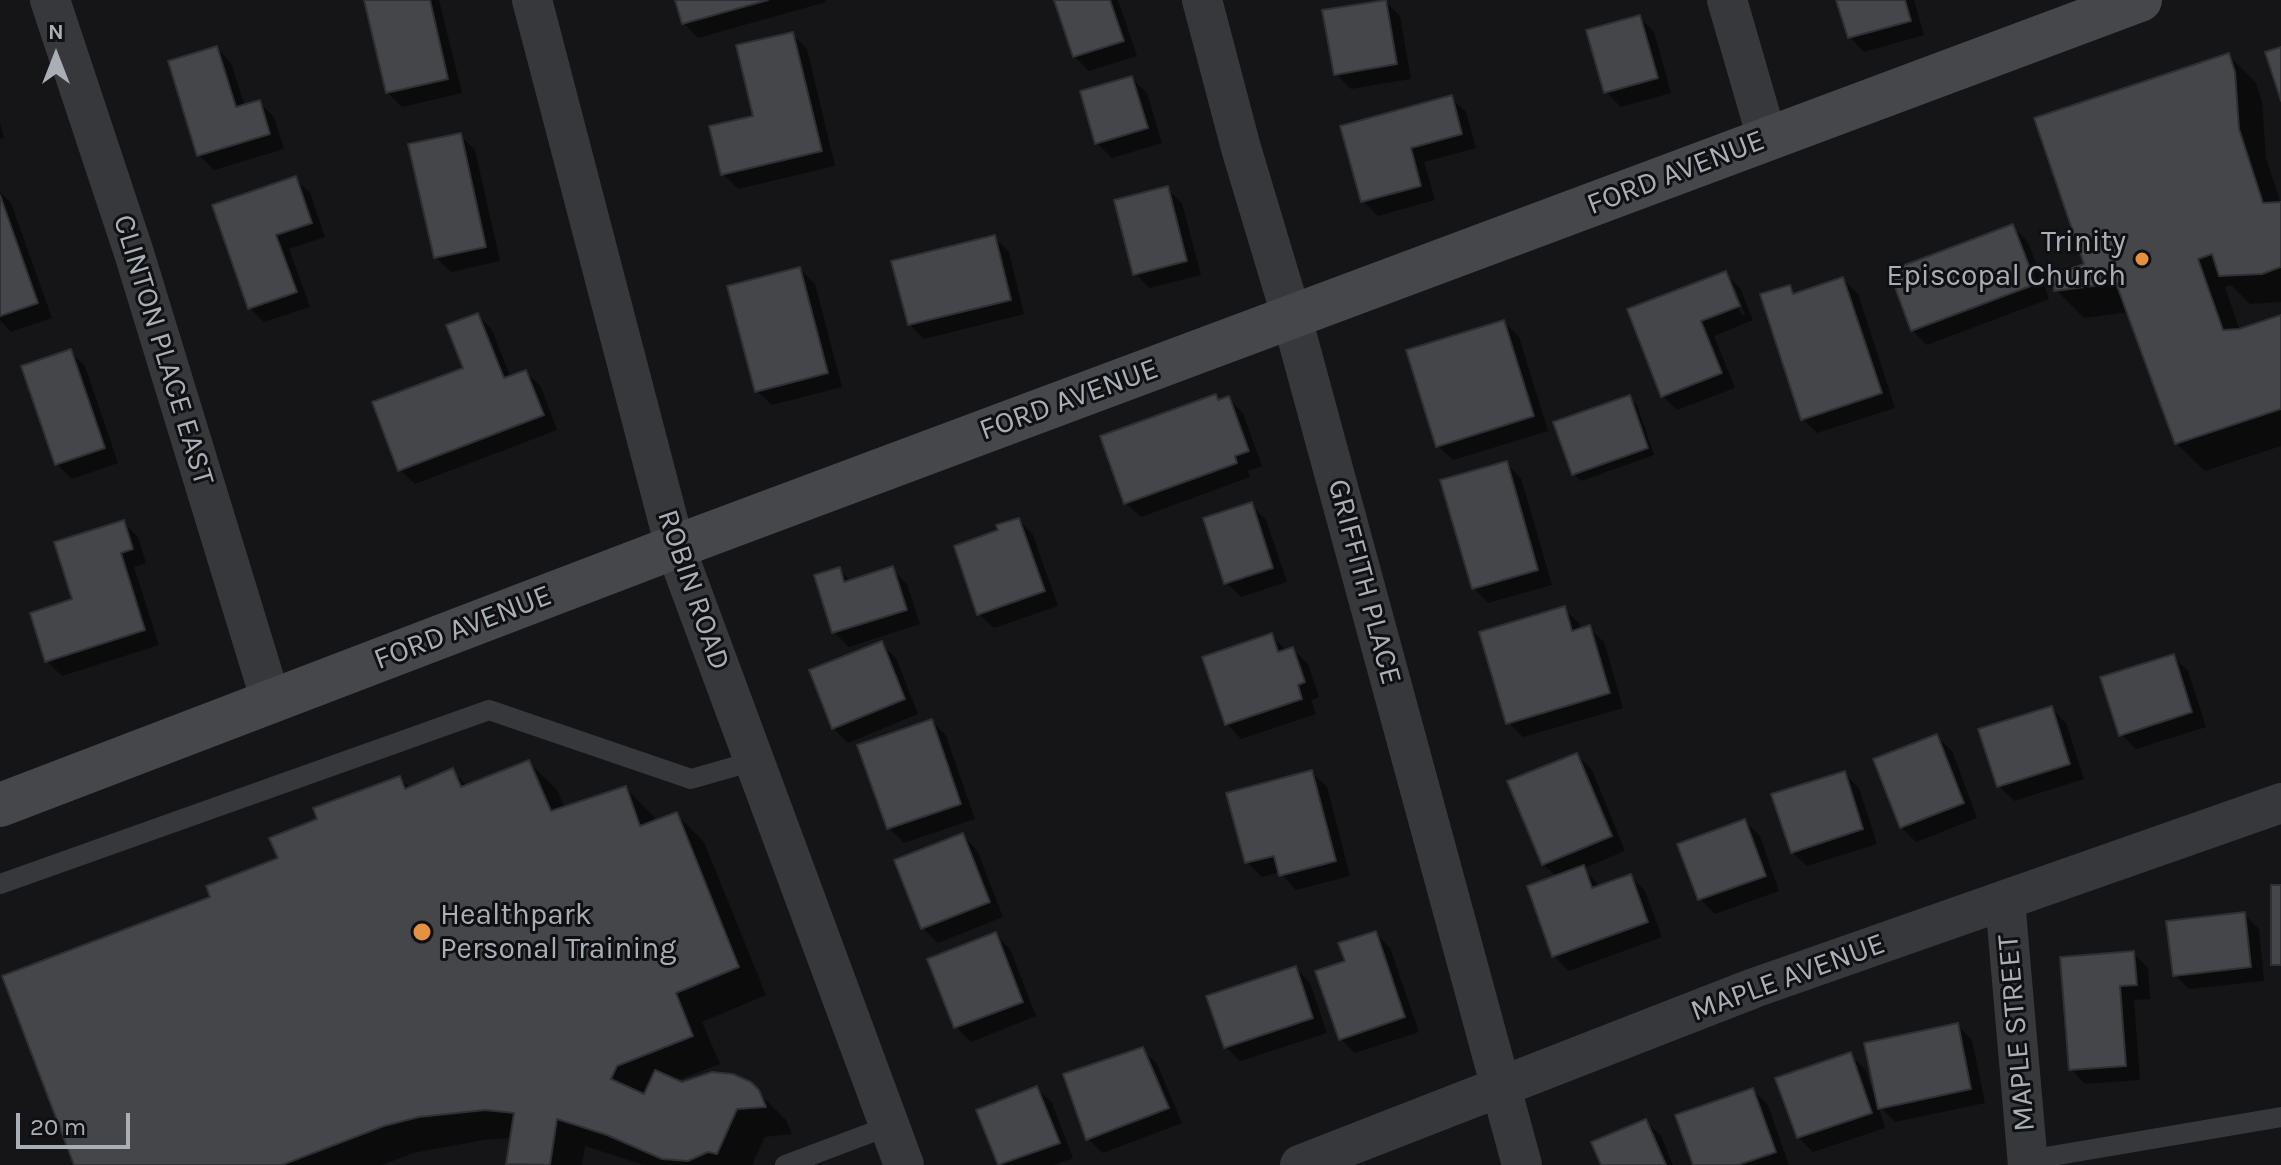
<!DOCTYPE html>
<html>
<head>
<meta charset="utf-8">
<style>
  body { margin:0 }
  #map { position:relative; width:2281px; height:1165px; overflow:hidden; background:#151517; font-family:Karla,sans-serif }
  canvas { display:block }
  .north { position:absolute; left:16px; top:16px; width:80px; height:80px; -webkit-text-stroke:6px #101012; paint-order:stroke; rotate:0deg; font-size:22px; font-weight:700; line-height:32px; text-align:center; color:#a8afb6 }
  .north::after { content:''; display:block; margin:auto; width:28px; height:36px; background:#a8afb6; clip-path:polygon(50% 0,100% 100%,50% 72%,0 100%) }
  .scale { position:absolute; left:16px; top:1113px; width:114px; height:36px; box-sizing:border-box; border:4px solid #a8afb6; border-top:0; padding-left:10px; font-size:24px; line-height:28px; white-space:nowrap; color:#a8afb6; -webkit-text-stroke:6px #101012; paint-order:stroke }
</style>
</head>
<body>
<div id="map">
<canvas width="2281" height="1165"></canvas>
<div class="north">N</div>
<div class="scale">20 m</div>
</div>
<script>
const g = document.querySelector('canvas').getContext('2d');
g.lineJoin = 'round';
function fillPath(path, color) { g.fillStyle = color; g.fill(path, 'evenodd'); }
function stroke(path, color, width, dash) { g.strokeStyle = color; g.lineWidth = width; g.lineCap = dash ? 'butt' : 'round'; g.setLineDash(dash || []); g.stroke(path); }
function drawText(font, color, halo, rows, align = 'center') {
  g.font = font + ' Karla,sans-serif'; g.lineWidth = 6; g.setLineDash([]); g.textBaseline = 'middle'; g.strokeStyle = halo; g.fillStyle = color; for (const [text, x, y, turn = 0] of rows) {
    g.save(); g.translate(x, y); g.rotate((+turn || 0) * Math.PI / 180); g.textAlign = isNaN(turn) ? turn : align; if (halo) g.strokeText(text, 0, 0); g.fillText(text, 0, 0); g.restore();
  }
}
fillPath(new Path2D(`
  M366 0H439L462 93 402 107 387 92Z
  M677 0H825L826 2 698 38 684 23Z
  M1056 0H1118L1137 56 1089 71 1074 56Z
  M1838 0H1914L1924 35 1864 52 1850 37Z
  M1385 1 1400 16 1411 79 1351 89 1336 74Z
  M1640 18 1654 32 1671 93 1621 107 1606 92Z
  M792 34 807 49 835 166 738 189 723 174 755 118Z
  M217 48 231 63 245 106 259 102 274 117 284 149 214 170 199 155Z
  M2228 55 2256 83 2262 102 2266 158 2281 204V302L2250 304 2231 285 2225 287 2240 331 2281 317V446L2205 471 2176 443 2129 312 2084 318 2056 290 2086 266Z
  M1132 78 1147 93 1162 143 1112 158 1097 143Z
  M1451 98 1466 112 1476 148 1424 162 1435 200 1378 216 1363 201Z
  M0 123 4 138 0 139Z
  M460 135 475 150 500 261 451 272 436 257Z
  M295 179 310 193 325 237 289 249 310 307 264 322 250 308Z
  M1167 189 1182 203 1201 275 1149 288 1135 273Z
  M0 192 11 203 52 318 11 332 0 320Z
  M2013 227 2028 242 2049 299 1927 345 1912 330Z
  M994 237 1009 252 1024 314 924 339 909 324Z
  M800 269 815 284 842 387 772 405 757 391Z
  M1725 273 1740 288 1753 320 1714 336 1735 388 1677 410 1663 396ZM1730 288H1735L1745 314 1742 316Z
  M1843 279 1858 294 1895 408 1817 433 1802 418 1789 287 1797 295Z
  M478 315 492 330 511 378 526 372 541 387 557 430 415 484 400 470 465 369Z
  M1504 322 1519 337 1548 431 1453 460 1438 446Z
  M70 352 85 366 118 463 72 479 57 464Z
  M1215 396 1221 401 1228 398 1243 413 1262 466 1248 471 1250 477 1141 517 1126 503Z
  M1630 398 1637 405 1654 455 1581 481 1574 474Z
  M1506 463 1521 478 1552 585 1488 603 1474 588Z
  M1251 505 1266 520 1287 582 1241 597 1226 582Z
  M1019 520 1033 535 1058 606 994 628 979 614Z
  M123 522 138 537 146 563 134 567 159 645 62 676 47 661 75 601Z
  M839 569 851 582 892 569 907 584 920 624 849 647 834 632Z
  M1564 609 1579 623 1581 630 1589 628 1604 642 1623 708 1523 737 1508 722Z
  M1271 635 1287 651 1293 649 1308 664 1319 697 1311 700 1316 714 1241 739 1227 724Z
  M881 644 896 658 918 714 848 743 833 728Z
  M2173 656 2188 671 2206 727 2136 749 2121 734Z
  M2051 708 2066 723 2084 779 2014 801 1999 786 1981 731Z
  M932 721 946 736 975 819 904 843 889 828Z
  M1937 737 1952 751 1977 818 1916 842 1901 827Z
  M1577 755 1592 770 1625 851 1584 868 1600 887 1630 876 1645 891 1662 937 1569 971 1554 956 1557 877 1543 864Z
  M529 762 557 790 565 808 626 788 654 817 656 822 676 814 704 842 766 995 702 1022 720 1064 675 1081 757 1091 786 1120 792 1134 765 1137 752 1165H644L585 1146 582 1165H510L508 1163 512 1138 484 1140 413 1153 382 1165H77L213 898 280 860 320 820 400 778 411 789 453 771 468 787Z
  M1312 773 1327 787 1350 876 1296 890 1280 872 1262 877 1247 862Z
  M1844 773 1859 788 1877 844 1807 866 1792 852Z
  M1745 821 1760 836 1779 891 1715 914 1700 899Z
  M962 835 977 850 1003 917 938 943 923 928Z
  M2244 914 2259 929 2264 981 2189 989 2175 975Z
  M1375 933 1390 948 1419 1032 1355 1053 1340 1038 1347 962Z
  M995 934 1010 949 1036 1016 971 1042 956 1027Z
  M2133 953 2148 968 2150 999 2134 1000 2140 1080 2085 1084 2071 1069Z
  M1296 968 1310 983 1327 1033 1240 1061 1226 1047Z
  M1957 1025 1972 1040 1985 1103 1895 1122 1878 1105 1885 1128 1813 1152 1798 1137 1850 1055 1865 1069 1875 1098Z
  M1142 1049 1157 1064 1182 1123 1103 1153 1088 1139Z
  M1037 1088 1052 1103 1073 1158 1054 1165H1000L979 1111Z
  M1753 1090 1768 1105 1789 1165H1695Z
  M1646 1121 1661 1136 1673 1165H1603Z`), '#0007');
const building = new Path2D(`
  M364 0H430L448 79 386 93Z
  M675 0H768L682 24Z
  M1054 0H1110L1124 41 1073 57Z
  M1386 0 1397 64 1334 75 1322 10Z
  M1836 0H1905L1911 21 1848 38Z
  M1640 15 1658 78 1604 93 1586 30Z
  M793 32 822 151 721 175 709 126 753 116 736 45Z
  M217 46 236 107 260 100 270 134 197 156 168 61Z
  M2281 47V101L2265 52Z
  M2229 53 2235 72 2239 129 2263 203 2281 202V267L2262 274 2219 276 2212 254 2198 259 2223 330 2239 329 2281 315V409L2175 444 2116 283 2054 291 2053 275 2084 264 2034 118Z
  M1132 76 1148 128 1095 144 1080 91Z
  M1452 95 1462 134 1411 148 1421 186 1361 202 1340 126Z
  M461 133 486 247 434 258 408 144Z
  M296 176 312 223 276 235 297 292 248 309 212 205Z
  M1168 186 1187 261 1133 275 1114 200Z
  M0 195 38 303 0 316Z
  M2013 224 2036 284 1911 331 1889 271Z
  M995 235 1011 300 908 325 891 261Z
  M800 267 828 373 755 392 727 286Z
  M1726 271 1740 306 1701 321 1722 373 1661 397 1627 309Z
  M1843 277 1882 393 1801 420 1760 294 1790 285 1793 294Z
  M478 313 504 378 526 370 544 415 398 471 372 402 463 368 446 325Z
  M1504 320 1534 416 1436 447 1406 350Z
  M71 349 105 448 55 465 21 366Z
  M1216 394 1218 400 1229 396 1249 451 1235 456 1237 463 1124 504 1100 436Z
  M1630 395 1648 448 1572 475 1553 422Z
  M1507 461 1538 570 1472 589 1440 480Z
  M1252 502 1273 568 1224 584 1203 518Z
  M1019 518 1045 591 977 615 954 546 998 530 996 525Z
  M124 520 133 549 121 553 145 630 45 662 30 613 72 599 54 542Z
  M893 566 907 610 832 633 814 575 840 567 844 582Z
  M1565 606 1572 631 1590 625 1610 693 1506 724 1479 632Z
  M1272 633 1278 652 1293 647 1305 682 1298 685 1302 699 1225 725 1202 657Z
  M882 641 905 699 832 729 809 670Z
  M2174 654 2192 712 2119 736 2100 677Z
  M2052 706 2070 764 1997 787 1978 729Z
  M932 719 961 804 887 829 857 745Z
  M1937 734 1964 803 1900 828 1873 759Z
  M1577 753 1612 836 1542 865 1507 781Z
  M529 760 551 811 626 786 640 826 677 812 739 967 676 993 693 1036 617 1066 611 1079 644 1094 655 1070 682 1082 712 1072 733 1074 751 1082 759 1090 766 1107 737 1109 717 1154 708 1152 688 1161 662 1159 607 1135 557 1119 550 1165 506 1164 514 1113 485 1110 419 1117 384 1126 282 1165H74L2 976 210 897 206 886 278 858 269 838 317 819 313 808 400 776 405 789 453 768 461 787Z
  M1312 770 1336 861 1279 876 1274 856 1245 863 1226 793Z
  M1845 771 1863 829 1791 853 1771 794Z
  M1745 819 1766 876 1698 900 1677 844Z
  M963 833 990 902 921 929 894 860Z
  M1584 865 1592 888 1631 874 1648 922 1552 957 1527 886Z
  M2271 885H2281V965H2271Z
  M2245 912 2251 967 2173 976 2166 921Z
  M1376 931 1405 1017 1339 1040 1315 971 1345 961 1338 943Z
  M996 932 1023 1002 954 1028 927 959Z
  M2134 951 2137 985 2120 986 2126 1066 2069 1070 2060 957Z
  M1296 966 1313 1018 1224 1048 1206 996Z
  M1958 1023 1971 1089 1878 1109 1864 1043Z
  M1143 1047 1169 1108 1086 1140 1063 1074Z
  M1851 1052 1872 1113 1797 1138 1775 1078Z
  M1037 1086 1060 1143 998 1165 976 1110Z
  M1753 1088 1776 1152 1738 1165H1693L1675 1115Z
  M1646 1119 1666 1165H1601L1591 1142Z`);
fillPath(building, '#44464a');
stroke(building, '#2f3033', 2);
stroke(new Path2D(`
  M0 884 489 710 691 779 754 761
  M2028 1160 2281 1117
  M785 1165 889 1126`), '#36383b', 20);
stroke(new Path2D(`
  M50 0 134 253 271 701
  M532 0 675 547 904 1165
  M1202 0 1241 148 1292 318 1522 1165
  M1727 0 1767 138
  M2005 900 2028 1165
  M1300 1165 1754 988 2281 803`), '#36383b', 40);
stroke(new Path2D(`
  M0 805 675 547 2140 0`), '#45474b', 44);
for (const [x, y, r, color] of [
  [2142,259,8,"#e49240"],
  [422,932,10,"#e49240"]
]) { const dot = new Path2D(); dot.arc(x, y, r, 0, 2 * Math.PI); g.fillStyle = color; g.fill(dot); stroke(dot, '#101012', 3); }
drawText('30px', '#a8afb6', '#101012', [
  ["FORD AVENUE",1676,173,-21],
  ["CLINTON PLACE EAST",163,350,73],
  ["FORD AVENUE",1069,400,-20],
  ["GRIFFITH PLACE",1364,582,75],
  ["ROBIN ROAD",693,590,71],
  ["FORD AVENUE",463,628,-21],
  ["MAPLE AVENUE",1788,978,-20],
  ["MAPLE STREET",2017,1033,-95]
]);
drawText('30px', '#a8afb6', '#101012', [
  ["Trinity",2126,242],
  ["Episcopal Church",2126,276],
  ["Healthpark",440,915,"left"],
  ["Personal Training",440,949,"left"]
], 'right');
</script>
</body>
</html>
